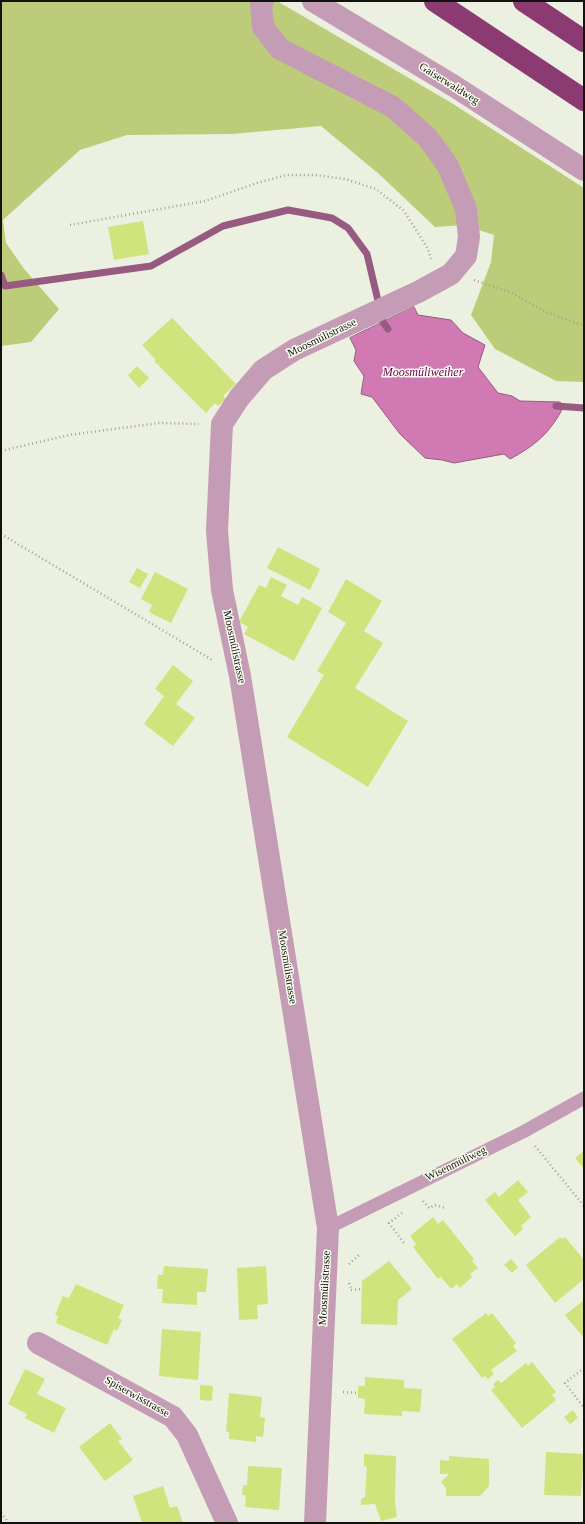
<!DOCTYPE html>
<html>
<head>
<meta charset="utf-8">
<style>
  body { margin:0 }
  #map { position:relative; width:585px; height:1524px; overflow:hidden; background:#ecf0e1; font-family:"Times New Roman",serif }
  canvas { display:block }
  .frame { position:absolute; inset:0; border:2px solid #12130e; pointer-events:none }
</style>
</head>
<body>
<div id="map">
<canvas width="585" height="1524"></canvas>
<div class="frame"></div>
</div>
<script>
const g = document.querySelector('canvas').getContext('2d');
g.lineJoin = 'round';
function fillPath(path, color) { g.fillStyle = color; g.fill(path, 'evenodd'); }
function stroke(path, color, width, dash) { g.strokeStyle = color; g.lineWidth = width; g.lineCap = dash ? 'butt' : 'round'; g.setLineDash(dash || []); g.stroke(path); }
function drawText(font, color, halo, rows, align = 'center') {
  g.font = font + ' "Times New Roman",serif'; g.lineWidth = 3; g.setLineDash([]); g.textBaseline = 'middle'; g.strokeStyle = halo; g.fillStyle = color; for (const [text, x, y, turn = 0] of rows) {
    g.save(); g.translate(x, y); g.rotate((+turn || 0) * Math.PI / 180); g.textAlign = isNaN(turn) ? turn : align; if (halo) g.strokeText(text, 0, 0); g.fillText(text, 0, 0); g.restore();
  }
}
fillPath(new Path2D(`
  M1 1H277L450 102 584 188V382L556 381 495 349 471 315 491 262 494 235 463 225 435 227 379 174 321 126 232 134 127 135 80 150 3 220 6 243 25 270 59 309 31 342 1 346Z`), '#bdcc78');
const water = new Path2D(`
  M414 307 418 315 451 320 463 333 485 345 478 367 498 393 512 396 520 401 560 402 564 406C550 433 536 445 510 459L504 454 454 463 442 460 425 458 400 434 372 397 361 394 364 376 354 361 356 350 350 338Z`);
fillPath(water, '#d079b2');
stroke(water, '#975a81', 1);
stroke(new Path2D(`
  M1 275 5 286 151 266 223 226 288 210 332 218 348 228 367 254 383 322 388 329
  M556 406 584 408`), '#975a81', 7);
fillPath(new Path2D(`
  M143 221 149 254 114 260 108 227Z
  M172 318 236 384 223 396 226 399 218 406 215 403 206 413 154 361 156 360 142 345Z
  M137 366 149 378 139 388 128 375Z
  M278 547 320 569 310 590 267 568Z
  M137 568 148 574 140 588 129 582Z
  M155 572 188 589 171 623 149 612 152 605 141 599Z
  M271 577 287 585 281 596 298 605 302 597 322 608 294 661 244 634 248 627 239 622 259 585 266 588Z
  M346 579 382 601 364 631 383 643 355 688 408 721 368 787 287 737 324 675 317 671 346 623 328 612Z
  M173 665 193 681 176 704 195 718 173 746 144 724 164 696 155 689Z
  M584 1151V1169L575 1158Z
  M518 1180 528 1192 518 1200 531 1217 521 1226 523 1229 515 1236 485 1200 495 1192 499 1197Z
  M433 1217 438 1224 443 1220 474 1259 472 1261 478 1268 470 1274 472 1277 460 1288 457 1284 451 1289 441 1277 438 1279 413 1247 416 1244 410 1236Z
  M560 1237 562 1239 565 1237 584 1260V1279L555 1303 526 1265Z
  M511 1259 518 1267 512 1273 504 1265Z
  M389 1261 412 1289 398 1300 397 1325 361 1324 362 1281Z
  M164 1266 208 1269 206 1292H197V1305L162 1303 163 1289H157L158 1275H163Z
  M266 1266 268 1304 257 1305 258 1319 239 1320 237 1268Z
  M76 1284 124 1305 118 1318 122 1320 117 1331 114 1329 107 1345 56 1323 58 1316 55 1315 63 1296 69 1298Z
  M584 1300V1338L565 1315Z
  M486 1313 488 1316 492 1313 516 1343 513 1346 517 1351 491 1370 494 1374 488 1379 485 1376 482 1378 452 1339Z
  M162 1329 201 1332 198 1380 159 1376Z
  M532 1362 556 1392 552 1395 556 1400 522 1428 491 1390 495 1387 493 1384 498 1380 501 1383 526 1363 528 1366Z
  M25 1369 45 1379 37 1394 66 1408 54 1433 25 1418 27 1414 8 1404Z
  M365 1377 404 1380V1388L422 1389 420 1412 402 1411V1416L364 1414 365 1399 358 1398V1386H365Z
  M200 1385 213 1386 212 1401 200 1400Z
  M229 1393 262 1397 260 1417 265 1418 263 1437 256 1436V1442L229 1439V1432H226Z
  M573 1410 578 1418 570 1424 564 1417Z
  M110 1423 122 1439 118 1441 133 1460 105 1481 79 1447Z
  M546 1452 584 1454 581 1496 544 1495Z
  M364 1454 396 1456 395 1504 397 1517 381 1521 375 1504 361 1505V1499L365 1497 367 1467 364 1466Z
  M449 1456 489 1459V1486L480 1496H446V1488L441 1482 449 1474H440V1460L449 1461Z
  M248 1466 282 1468 279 1510 245 1507 246 1495H242L243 1485H247Z
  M163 1486 170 1508 177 1506 183 1523H142L133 1496Z`), '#d0e37c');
stroke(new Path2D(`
  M70 225 205 201 257 183 287 175H315L345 179 376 189 404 211 428 249 431 259
  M474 280 512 293 546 312 584 326
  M1 451 69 435 159 423 199 424
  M1 534 214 661
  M535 1146 584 1206
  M423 1201 429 1208 435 1205 445 1208
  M402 1213 389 1223 404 1243
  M349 1264 359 1255
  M349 1283 352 1290
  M351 1290 362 1289
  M584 1368 565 1383 584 1408
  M343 1392 358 1393
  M1 1513 9 1523`), '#9fa296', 2.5, [1, 3]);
stroke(new Path2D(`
  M328 1228 523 1132 584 1098`), '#c49cb5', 13);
stroke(new Path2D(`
  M263 1 261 5 263 27 280 49 393 107 428 138 448 166 466 209 469 237 466 256 451 274 420 291 294 350 263 370 239 398 222 424 217 531 222 590 240 676 328 1228 315 1523
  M313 1 454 86 584 170
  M38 1343 173 1417 187 1435 227 1523`), '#c49cb5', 22);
stroke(new Path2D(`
  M435 1 584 100
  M524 1 584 41`), '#8b3a72', 22);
drawText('11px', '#12130e', '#fafdef', [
  ["Gaiserwaldweg",449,84,32],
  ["Moosmülistrasse",322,338,-26],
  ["Moosmülistrasse",234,647,78],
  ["Moosmülistrasse",287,967,81],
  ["Wisenmüliweg",456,1164,-26],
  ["Moosmülistrasse",325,1288,-87],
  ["Spiserwisstrasse",137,1397,29]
]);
drawText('italic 12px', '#700056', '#fafdef', [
  ["Moosmüliweiher",423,373]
]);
</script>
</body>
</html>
